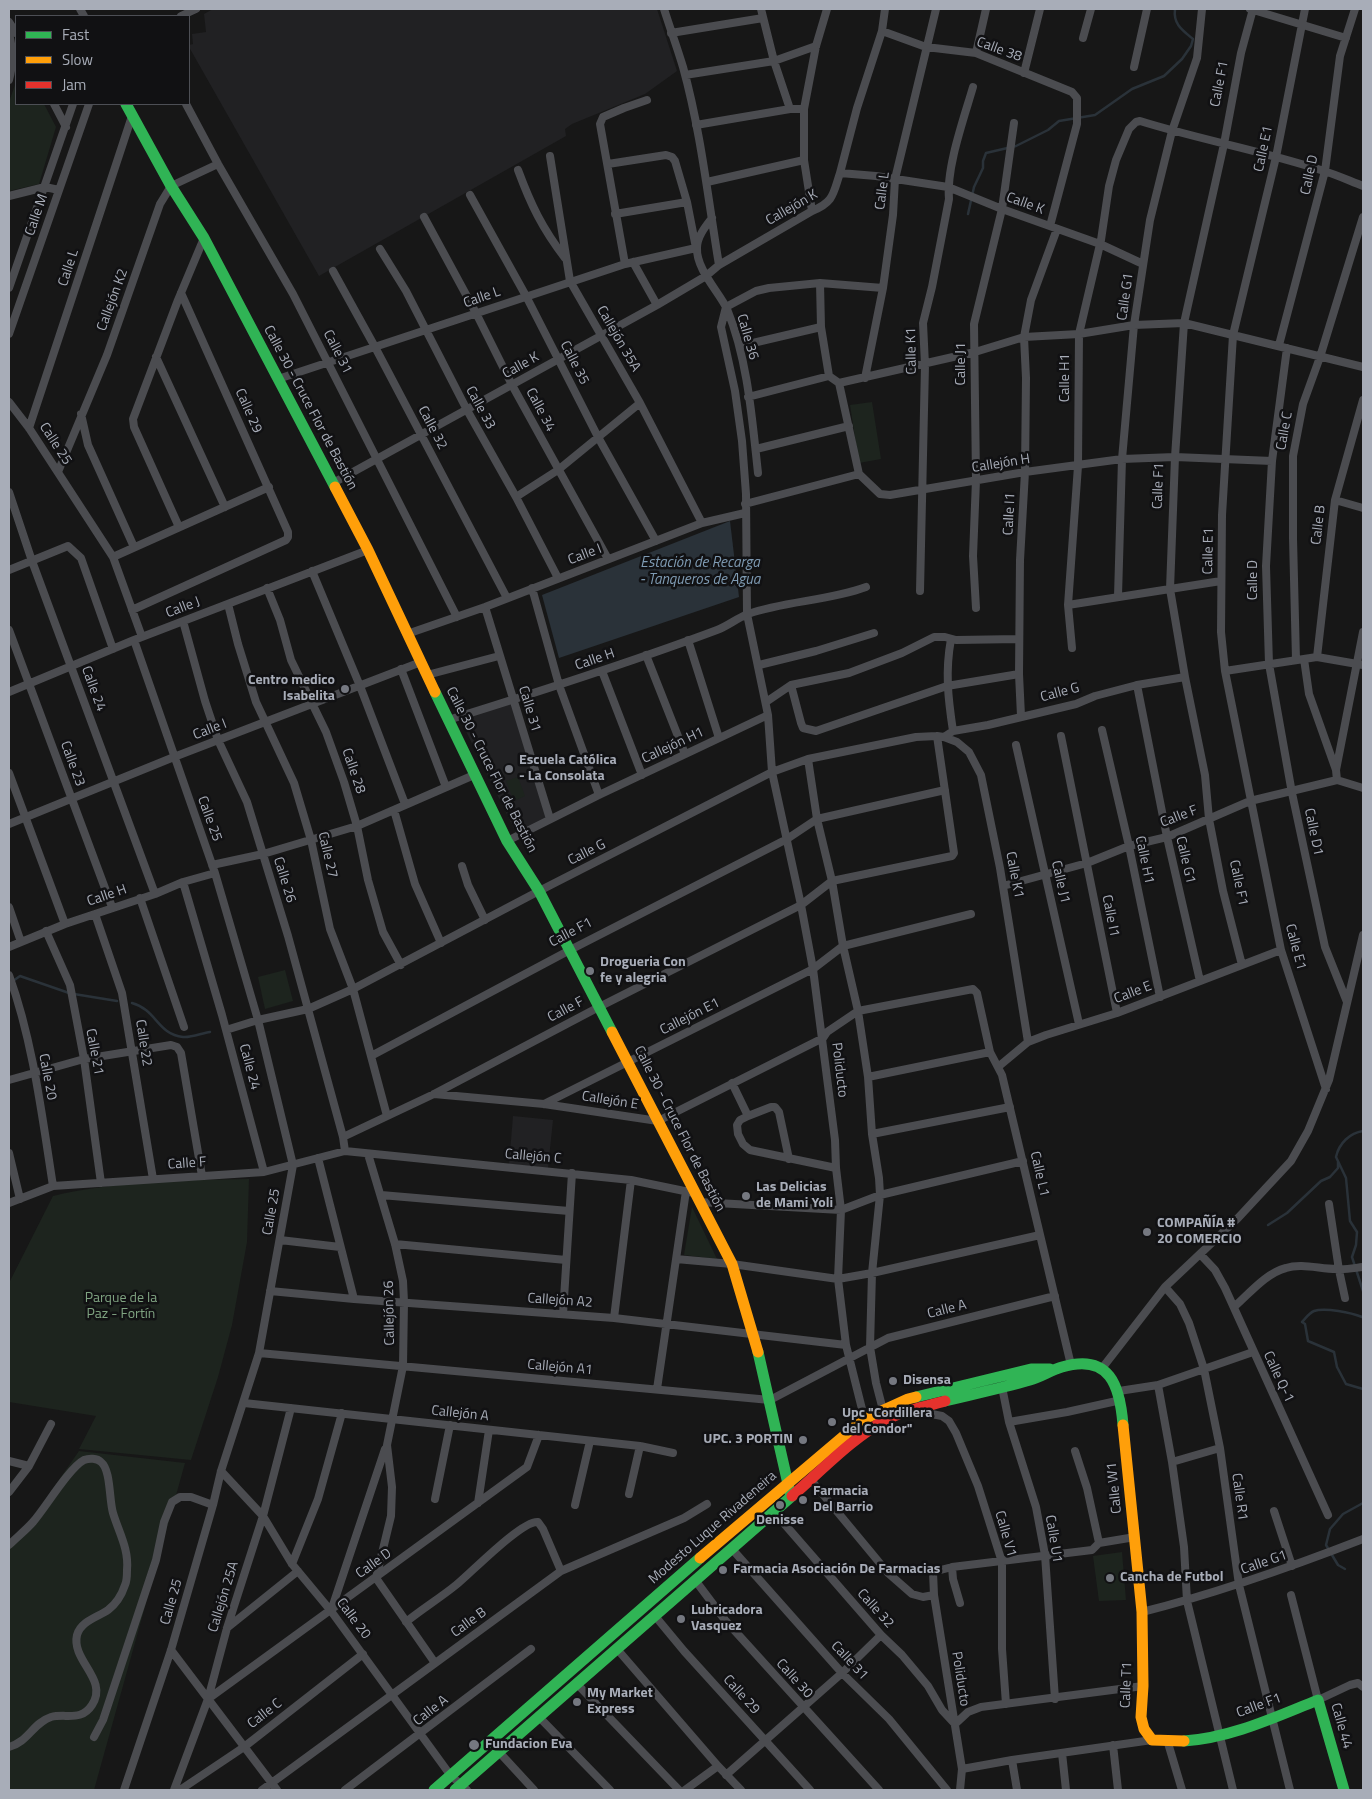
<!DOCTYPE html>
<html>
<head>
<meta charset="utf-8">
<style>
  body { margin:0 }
  #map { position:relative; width:1372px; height:1799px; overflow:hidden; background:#171717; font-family:"Titillium Web",sans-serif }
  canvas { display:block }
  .frame { position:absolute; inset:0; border:10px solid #a8adb8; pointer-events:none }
  .legend { position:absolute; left:15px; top:15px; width:175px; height:90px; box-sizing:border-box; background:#111113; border:1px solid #4d4f55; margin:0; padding:6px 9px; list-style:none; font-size:15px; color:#a8adb8 }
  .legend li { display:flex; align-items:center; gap:10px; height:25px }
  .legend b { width:25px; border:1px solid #4d4f55 }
</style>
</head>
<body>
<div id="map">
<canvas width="1372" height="1799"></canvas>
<div class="frame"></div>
<ul class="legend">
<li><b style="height:6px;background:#30b455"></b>Fast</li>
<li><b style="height:6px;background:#ff9f0a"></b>Slow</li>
<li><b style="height:6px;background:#e5322d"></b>Jam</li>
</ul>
</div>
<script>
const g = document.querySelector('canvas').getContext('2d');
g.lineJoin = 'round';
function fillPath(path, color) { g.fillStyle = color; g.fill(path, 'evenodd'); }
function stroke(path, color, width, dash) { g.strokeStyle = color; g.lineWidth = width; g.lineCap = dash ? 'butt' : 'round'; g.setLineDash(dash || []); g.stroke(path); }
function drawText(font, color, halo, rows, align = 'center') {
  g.font = font + ' "Titillium Web",sans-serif'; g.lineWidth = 5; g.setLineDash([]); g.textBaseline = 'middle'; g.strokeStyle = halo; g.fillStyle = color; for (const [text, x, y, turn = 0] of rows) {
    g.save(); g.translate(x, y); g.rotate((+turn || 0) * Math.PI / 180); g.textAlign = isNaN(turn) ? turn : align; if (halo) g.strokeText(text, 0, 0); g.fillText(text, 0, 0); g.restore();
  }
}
fillPath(new Path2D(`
  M213 9H657L677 71 645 94 572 124 565 129 566 136 319 276 189 47V45L193 44 192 34 206 32 204 14Z
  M512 702 549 818 516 833 460 719Z
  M513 1116 553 1120 548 1168 509 1164Z`), '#212123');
fillPath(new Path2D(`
  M16 82V104H44L56 127 39 184 9 191V102Z
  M872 402 881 459 859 463 850 405Z
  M518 777 525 796 514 801 506 781Z
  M285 970 293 1001 265 1009 258 977Z
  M249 1179 247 1242 232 1325 218 1377 191 1460 79 1449 96 1416 9 1402V1283L53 1196C115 1181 185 1180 249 1179Z
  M692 1207 717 1259 684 1255Z
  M79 1451 185 1463 94 1790H9V1542L33 1517Z
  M1122 1552 1126 1600 1099 1601 1093 1556Z`), '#1d241e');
fillPath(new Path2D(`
  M730 521 739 597 559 658 542 595Z`), '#2a3239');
stroke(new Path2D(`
  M968 214 974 187 983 168V161L986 153 1016 146 1048 130 1059 121 1095 115 1132 89 1164 76 1182 59 1191 46 1193 39C1182 30 1173 24 1175 9
  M13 981 20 976 69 993
  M74 994 117 1001
  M132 1003C157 1010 157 1034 183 1037 191 1038 202 1033 210 1032
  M1363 1131C1350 1133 1339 1143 1336 1157L1346 1178 1350 1221 1357 1232 1356 1245 1352 1257 1363 1291
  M1268 1225 1287 1213 1321 1181 1330 1177 1338 1168V1162
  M1363 1316 1362 1317C1352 1313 1325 1307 1314 1311 1309 1313 1306 1318 1302 1322L1305 1324 1308 1341 1334 1352 1337 1367 1346 1384 1363 1389
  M1345 1569 1338 1565 1326 1545 1330 1529 1343 1514 1363 1503`), '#2a3239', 2.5);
stroke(new Path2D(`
  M80 9 84 16
  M664 9C670 28 677 47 683 67 701 132 708 199 719 265
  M761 9 774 61 790 109H804V160L812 211
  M1250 9 1346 38
  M1305 9 1276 157 1233 335 1222 515 1221 632 1225 671 1281 950 1326 1089
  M181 16 196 9
  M9 22 16 33
  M882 31 926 47 976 53 1072 92 1077 98V124L1050 226
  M671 33 763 18
  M9 34C13 48 13 66 9 80
  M1083 38 1091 9
  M976 53 986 9
  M1134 67 1147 9
  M1024 73 1040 9
  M685 75 774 61 816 46
  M54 104 66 127
  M186 104 218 164 293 294 457 617
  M804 109 816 46 827 9
  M696 125 790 109
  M550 156 570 281 640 403 702 523
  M518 170C531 205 542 228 565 258
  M840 173 857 108 882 31 885 9
  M707 182 804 160
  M470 195 526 296 598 437 656 541
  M9 196 45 187 59 190
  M615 214 687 202
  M424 217 476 313 512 385 608 559
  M712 218C705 227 697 237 697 248 696 269 719 292 727 309 748 360 752 419 758 473
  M380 249 406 291 467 410 516 497 558 578
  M633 262 657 305
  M625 264 600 124 603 117 624 108 647 100
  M333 271 375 347 507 598
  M820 283 821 327 829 376
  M9 288 73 104
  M9 334 89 104
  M1279 345 1325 171 1340 56 1355 9
  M740 346 821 327
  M1287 348 1272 461 1266 566 1269 664 1292 793 1325 947 1347 1002
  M156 357 225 507
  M865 378 883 288 893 215 895 179 936 9
  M278 379 625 264 696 248 687 202 675 161 672 157 666 155 608 164
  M839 383 975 352 1024 337 1079 334 1134 325 1184 323 1363 367
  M839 383 859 474
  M748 397 829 376 839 383
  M9 402 29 428 113 557 142 637
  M81 414 88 445 134 547
  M29 428 132 116
  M756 449 849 426
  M58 472 107 355 160 204 171 186 218 164
  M333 483 657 305 706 276 719 265 812 211C834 202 833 194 840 173L876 176 948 187 1002 209 1100 244 1143 264
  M9 492 32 561 155 894
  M516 497 558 470 640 403
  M1335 500 1363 508
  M745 504 859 474 880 494 890 495 1025 472 1122 459 1175 457 1272 461
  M179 527 134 427 133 419 178 300 204 238
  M113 557 269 487
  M9 570 68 546 81 558 113 649
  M312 571 360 686 405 804
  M267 588 280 620 291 660 326 732 344 782 357 826 368 880 383 932 401 965
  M532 588 559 685 599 795
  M920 591 925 365 923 323 932 287 949 199C946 168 964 118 973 87
  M1118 596 1122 459 1134 325 1150 220 1172 131 1197 58 1202 9
  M228 604 238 644 256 702 294 783 311 840 330 929 353 989 387 1116
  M1068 605 1221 581
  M485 607 550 819
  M976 608 973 556 976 480 974 324 1002 209 1014 123
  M132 610 286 540 288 537V532L181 293
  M183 621 205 701 218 740 247 802 288 936 343 1137 345 1151
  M9 630 112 907
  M407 634 485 607 702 523 745 513
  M951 639C945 672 948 698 953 731
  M688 640 719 738
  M1072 648 1068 605 1078 466 1079 334 1101 240 1109 186 1116 160 1129 129 1136 122 1140 121C1201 140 1264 151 1324 171 1337 175 1350 181 1363 186
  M646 655 685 754
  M1317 657 1335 500 1363 400
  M1304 659 1309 694 1336 770
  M1296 660 1293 538V456L1303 404 1320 357 1363 217
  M759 665 816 651 874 633
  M401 669 446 787
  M602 671 642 775
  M1225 671 1317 657 1363 665
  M427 675 499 656
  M791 685 801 723 803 728 816 731 947 686 1019 674
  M1137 685 1167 837 1200 981
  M9 692 134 640 368 550
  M766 702 791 685 849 673 902 653 934 637H945L956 640 1019 639
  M1021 716 1019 674 1020 560 1025 472 1026 378 1024 337 1031 300 1057 229
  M448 720C538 692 629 663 717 630 728 626 737 618 748 614 785 601 828 601 866 587
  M1102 730 1129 846 1160 997
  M1061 736 1117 1013
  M944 737 953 731 988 725 1076 704 1095 696 1137 685 1185 677
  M1016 745 1079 1024
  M808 759 817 819 832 881 843 946 858 1011 868 1077 872 1134 879 1178 880 1195 872 1273 870 1347 876 1383 883 1410
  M9 773 65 924
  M1337 780 1336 770 1363 632
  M394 810 415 884 441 943
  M9 824 174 757 421 662
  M507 841 599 795 768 715
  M212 865 263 854 357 826 474 775
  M462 866 468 885 485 920
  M183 882 222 1015 264 1172
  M1003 886 1087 863 1129 846 1167 837 1250 801 1337 780 1363 788
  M140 898 184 1027
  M9 907 21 942
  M95 914 122 993 153 1179
  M46 931 70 985 84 1059 101 1183
  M9 947 65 924 155 894 183 882 215 873
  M1242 965 1223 891 1209 819 1205 775 1185 677 1170 589 1175 457 1184 323 1224 144 1241 53 1253 9
  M9 975C33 1041 42 1116 53 1186
  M226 1030 258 1020 308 1009 353 989 539 891 772 772 808 759 916 737 937 736 944 737 957 742 969 752 981 775 1000 868 1028 1042
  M371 1056 570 950 787 839 817 819 945 790
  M998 1067 1028 1042 1046 1035 1117 1013 1281 950
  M868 1077 990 1052
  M9 1080 84 1059 171 1045 177 1047 181 1053 202 1176
  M732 1083 748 1116
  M434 1094 544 1104 658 1121 823 1038 827 1032 858 1011 973 989 977 993 990 1052 1002 1075 1071 1365
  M544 1104 813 969 843 946 971 914
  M872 1134 1010 1107
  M343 1137 434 1094 599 1007 801 905 832 881 952 856 954 853 937 736
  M9 1153 20 1199
  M368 1154 395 1244 403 1281 404 1302 403 1366 387 1445 392 1487 391 1516 376 1578 435 1663
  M318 1158 354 1299
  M789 1159 779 1112 775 1107H771L748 1116 740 1120 737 1125 738 1134 743 1144 750 1150 836 1168
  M381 1195 569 1211
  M699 1202 841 1210 880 1195 1023 1161
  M9 1203 53 1186 264 1172 345 1151 631 1180 694 1193
  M1329 1204 1339 1270 1345 1298
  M280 1240 340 1247
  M395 1244 566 1260
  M1200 1254 1215 1270 1225 1288 1328 1515
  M676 1259 732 1264 838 1279 872 1273 1040 1235
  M1165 1287 1180 1304 1189 1323 1204 1369 1220 1448 1239 1585 1290 1790
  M270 1291 354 1299 614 1318 846 1345
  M1234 1307C1249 1294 1266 1273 1286 1268 1301 1263 1320 1269 1336 1269 1345 1270 1354 1268 1363 1267
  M563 1314 572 1173
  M614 1318 631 1180
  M259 1353 770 1400 888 1338 1055 1296
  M1103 1367 1165 1287 1238 1218 1291 1161 1308 1131 1329 1080 1363 935
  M1158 1385 1172 1462 1184 1547 1187 1601 1233 1790
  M1002 1387 1009 1422 1036 1507 1045 1555 1055 1699
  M657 1389 686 1191
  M1119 1391 1158 1385 1253 1352
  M244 1403 640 1446 673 1453
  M916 1411 942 1416 949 1421 956 1433 978 1486 1002 1562V1649L1006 1704
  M865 1421 846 1345 838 1279 841 1210 836 1168 835 1140 813 969 801 905 772 772 768 715 747 614 746 494 742 441 735 391 721 327 726 307 756 291 769 288 820 283 883 288
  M1009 1422 1067 1412 1121 1400
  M1075 1451 1087 1488 1099 1543
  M9 1461 29 1466
  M1172 1462 1220 1448
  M221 1471 263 1516 292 1564 331 1611 451 1776 462 1785
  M811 1480 888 1573 912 1594 923 1597 934 1595
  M9 1492 29 1466 51 1424
  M629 1494 640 1446
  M435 1499 450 1425
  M478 1503 489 1430
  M575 1505 590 1441
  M1274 1511 1292 1566
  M774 1512 881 1635 902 1655 928 1686 942 1710 955 1724 968 1712 981 1707 1143 1686
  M9 1545C17 1537 26 1530 33 1522 46 1507 69 1468 84 1460 89 1458 97 1458 101 1462 111 1470 109 1500 113 1513 119 1533 129 1549 127 1570 127 1575 127 1581 125 1585 122 1594 116 1604 108 1610 98 1617 81 1621 77 1635 71 1661 109 1679 92 1705 81 1722 66 1713 51 1717 33 1723 28 1742 9 1747
  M732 1549 842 1673 889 1719 947 1790
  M292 1564 318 1499 342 1413
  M952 1567 953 1579 960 1603
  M695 1580 725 1620 879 1790
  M1291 1595 1318 1700 1350 1685 1358 1683 1363 1687
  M331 1611 385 1449
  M1142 1612C1218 1593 1291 1567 1363 1539
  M655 1616 684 1651 810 1790
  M406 1622C422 1609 440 1598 456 1585 471 1573 522 1520 538 1522L543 1529 561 1571
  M227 1628 298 1571
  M617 1649 718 1766 741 1790
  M171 1650 277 1790
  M577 1684 679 1790
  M208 1699 527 1467 539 1435
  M539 1717 610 1790
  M94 1737 103 1720 156 1560 164 1522 172 1502 180 1497H191L213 1505
  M1168 1743 1182 1790
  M1113 1745 1118 1790
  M499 1752 534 1790
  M1062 1753 1066 1790
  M1012 1760 1017 1790
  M962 1769 1012 1760 1152 1740
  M726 1775 842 1673 881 1635
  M466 1789 467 1790
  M124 1790 171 1650 213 1505 221 1471 259 1353 293 1165 258 1020 215 873 134 640
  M174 1790 208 1699 227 1628 263 1516 291 1408
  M180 1790 244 1747 363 1654
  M262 1790 561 1571 684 1518 707 1504
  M345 1790 531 1649
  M685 1790 718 1766
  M960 1790 962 1769 934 1595 933 1572 952 1567 1092 1550 1099 1543 1135 1537`), '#4b4c50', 8);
stroke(new Path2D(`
  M126 104 171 186 204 238 335 487
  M435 692 507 841 539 891 612 1032
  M758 1352 791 1497
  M916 1397 1031 1369H1050
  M945 1401C974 1394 1002 1388 1030 1380 1041 1377 1051 1370 1062 1367 1110 1353 1120 1386 1123 1425
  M1184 1741C1231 1738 1275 1717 1318 1700L1344 1790
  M434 1790 700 1558
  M455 1790 792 1496`), '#30b455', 11);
stroke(new Path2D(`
  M335 487 368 550 435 692
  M612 1032 732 1264 758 1352
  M1123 1425 1142 1612 1143 1686 1141 1717 1144 1729 1152 1740 1184 1741
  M700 1558 864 1419 908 1399 916 1397`), '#ff9f0a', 11);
stroke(new Path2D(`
  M792 1496C820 1472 854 1436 886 1420 904 1410 925 1407 945 1401`), '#e5322d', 11);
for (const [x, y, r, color] of [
  [345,689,5,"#757880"],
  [509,769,5,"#757880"],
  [590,971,5,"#757880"],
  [746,1196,5,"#757880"],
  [1147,1232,5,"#757880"],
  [893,1381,5,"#757880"],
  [832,1422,5,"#757880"],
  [803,1440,5,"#757880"],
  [803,1500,5,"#757880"],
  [780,1505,5,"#757880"],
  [723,1570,5,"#757880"],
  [1110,1578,5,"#757880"],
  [681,1619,5,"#757880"],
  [577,1702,5,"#757880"],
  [474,1745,6,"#757880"]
]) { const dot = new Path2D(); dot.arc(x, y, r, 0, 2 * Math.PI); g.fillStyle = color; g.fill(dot); stroke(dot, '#111113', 2); }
drawText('14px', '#a8adb8', '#111113', [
  ["Calle 38",999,50,20],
  ["Calle F1",1220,84,-79],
  ["Calle E1",1264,149,-78],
  ["Calle D",1310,175,-78],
  ["Calle L",883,191,-83],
  ["Calle K",1025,204,20],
  ["Callejón K",792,208,-30],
  ["Calle M",37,215,-71],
  ["Calle L",69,268,-72],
  ["Calle G1",1126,297,-82],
  ["Calle L",482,298,-19],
  ["Callejón K2",113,300,-70],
  ["Calle 36",747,337,74],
  ["Callejón 35A",618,339,60],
  ["Calle K1",912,351,-91],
  ["Calle 31",337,352,63],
  ["Calle 35",574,363,63],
  ["Calle J1",962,364,-90],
  ["Calle K",521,366,-29],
  ["Calle H1",1066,378,-90],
  ["Calle 30 - Cruce Flor de Bastión",310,408,62],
  ["Calle 33",480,408,61],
  ["Calle 34",540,410,62],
  ["Calle 29",248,411,66],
  ["Calle 32",432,428,62],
  ["Calle C",1285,431,-80],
  ["Calle 25",55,444,57],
  ["Callejón H",1001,464,-9],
  ["Calle F1",1159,486,-88],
  ["Calle I1",1010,514,-87],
  ["Calle B",1319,525,-83],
  ["Calle E1",1209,551,-89],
  ["Calle I",585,555,-21],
  ["Calle D",1254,580,-90],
  ["Calle J",183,608,-21],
  ["Calle H",595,660,-19],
  ["Calle 24",93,689,70],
  ["Calle G",1060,693,-15],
  ["Calle 31",529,709,73],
  ["Calle I",210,730,-21],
  ["Callejón H1",673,746,-25],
  ["Calle 23",72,764,70],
  ["Calle 30 - Cruce Flor de Bastión",491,770,63],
  ["Calle 28",353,771,71],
  ["Calle F",1179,817,-21],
  ["Calle 25",209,819,70],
  ["Calle D1",1313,832,78],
  ["Calle G",587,853,-27],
  ["Calle 27",327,855,77],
  ["Calle H1",1144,860,78],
  ["Calle G1",1185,860,77],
  ["Calle K1",1014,875,79],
  ["Calle 26",284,880,73],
  ["Calle J1",1060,882,77],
  ["Calle F1",1238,883,78],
  ["Calle H",107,896,-19],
  ["Calle I1",1110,916,79],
  ["Calle F1",571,933,-28],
  ["Calle E1",1295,947,75],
  ["Calle E",1133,993,-21],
  ["Calle F",566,1010,-28],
  ["Callejón E1",690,1017,-27],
  ["Calle 22",143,1043,81],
  ["Calle 21",94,1052,79],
  ["Calle 24",249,1067,75],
  ["Poliducto",839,1070,83],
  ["Calle 20",47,1077,79],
  ["Callejón E",610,1101,9],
  ["Calle 30 - Cruce Flor de Bastión",679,1129,63],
  ["Callejón C",533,1157,5],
  ["Calle F",187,1164,-4],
  ["Calle L1",1039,1174,77],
  ["Calle 25",272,1212,-80],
  ["Callejón A2",560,1301,4],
  ["Calle A",947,1310,-14],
  ["Callejón 26",390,1313,-91],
  ["Callejón A1",560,1368,5],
  ["Calle Q-1",1278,1377,65],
  ["Callejón A",460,1414,6],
  ["Calle W1",1115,1488,-96],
  ["Calle R1",1239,1497,82],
  ["Modesto Luque Rivadeneira",713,1528,-41],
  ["Calle V1",1005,1534,74],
  ["Calle U1",1053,1539,81],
  ["Calle G1",1264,1563,-19],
  ["Calle D",374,1564,-36],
  ["Callejón 25A",224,1597,-73],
  ["Calle 25",172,1602,-74],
  ["Calle 32",875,1609,48],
  ["Calle 20",353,1619,53],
  ["Calle B",469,1623,-36],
  ["Calle 31",849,1661,47],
  ["Calle 30",794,1679,48],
  ["Poliducto",960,1679,81],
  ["Calle T1",1127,1685,-88],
  ["Calle 29",741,1695,48],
  ["Calle F1",1259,1706,-20],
  ["Calle A",431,1711,-38],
  ["Calle C",265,1714,-38],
  ["Calle 44",1341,1726,74]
]);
drawText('bold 14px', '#a8adb8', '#111113', [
  ["Centro medico",335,681,"right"],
  ["Isabelita",335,697,"right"],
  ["Escuela Católica",519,761],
  ["- La Consolata",519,777],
  ["Drogueria Con",600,963],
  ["fe y alegria",600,979],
  ["Las Delicias",756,1188],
  ["de Mami Yoli",756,1204],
  ["COMPAÑÍA #",1157,1224],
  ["20 COMERCIO",1157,1240],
  ["Disensa",903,1381],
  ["Upc \"Cordillera",842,1414],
  ["del Condor\"",842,1430],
  ["UPC. 3 PORTIN",793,1440,"right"],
  ["Farmacia",813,1492],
  ["Del Barrio",813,1508],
  ["Denisse",780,1521,"center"],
  ["Farmacia Asociación De Farmacias",733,1570],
  ["Cancha de Futbol",1120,1578],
  ["Lubricadora",691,1611],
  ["Vasquez",691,1627],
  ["My Market",587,1694],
  ["Express",587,1710],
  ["Fundacion Eva",485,1745]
], 'left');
drawText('14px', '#7fa381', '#111113', [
  ["Parque de la",121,1299],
  ["Paz - Fortín",121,1315]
]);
drawText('italic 15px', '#7f9bb3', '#111113', [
  ["Estación de Recarga",700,563],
  ["- Tanqueros de Agua",700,580]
]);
</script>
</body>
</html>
